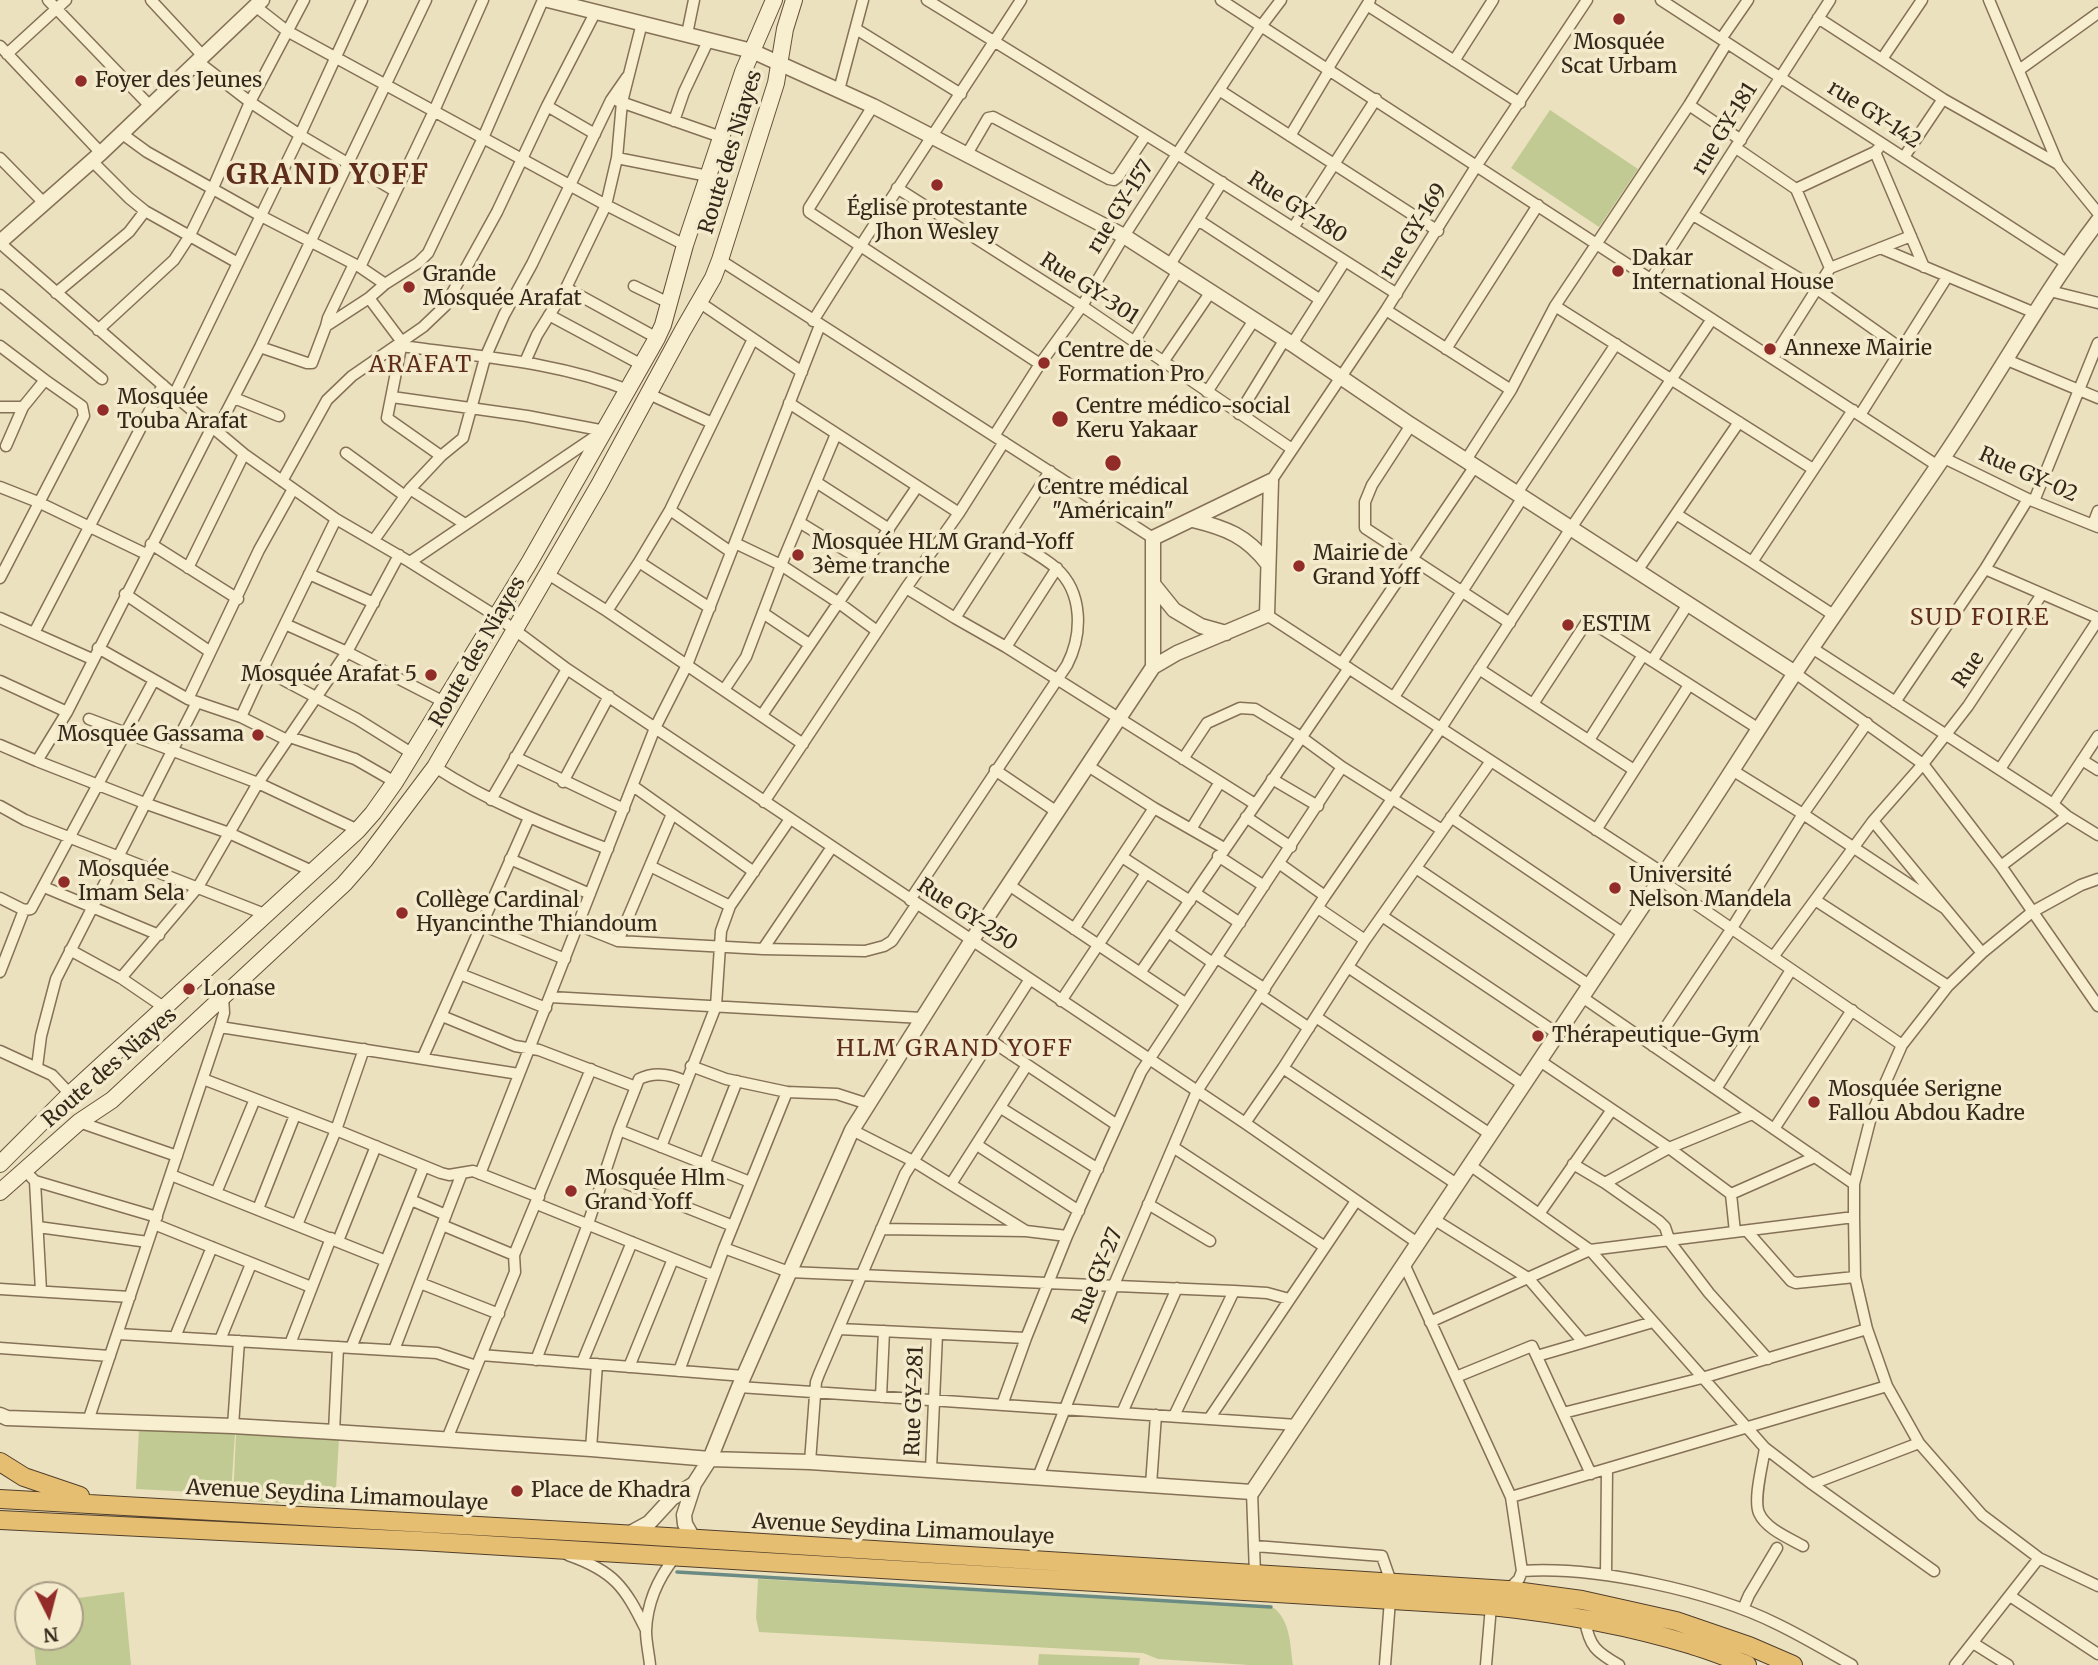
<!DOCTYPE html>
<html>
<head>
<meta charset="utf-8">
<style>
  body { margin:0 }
  #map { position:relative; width:2098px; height:1665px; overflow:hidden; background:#ece1be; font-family:Merriweather,serif }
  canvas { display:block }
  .north { position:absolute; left:14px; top:1581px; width:70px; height:70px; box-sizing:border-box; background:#f4ebcd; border:2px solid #a79d86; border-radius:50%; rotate:174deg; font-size:19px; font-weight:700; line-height:28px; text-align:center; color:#34281b }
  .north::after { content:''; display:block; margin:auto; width:24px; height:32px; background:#922c28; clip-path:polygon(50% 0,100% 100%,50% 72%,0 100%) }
</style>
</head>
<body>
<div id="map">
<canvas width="2098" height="1665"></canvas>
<div class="north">N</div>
</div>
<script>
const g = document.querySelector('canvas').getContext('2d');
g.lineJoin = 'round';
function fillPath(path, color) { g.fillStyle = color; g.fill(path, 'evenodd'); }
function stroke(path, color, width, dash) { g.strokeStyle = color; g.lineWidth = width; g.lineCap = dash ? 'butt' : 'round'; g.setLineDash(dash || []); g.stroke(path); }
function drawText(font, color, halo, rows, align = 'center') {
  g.font = font + ' Merriweather,serif'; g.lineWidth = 7; g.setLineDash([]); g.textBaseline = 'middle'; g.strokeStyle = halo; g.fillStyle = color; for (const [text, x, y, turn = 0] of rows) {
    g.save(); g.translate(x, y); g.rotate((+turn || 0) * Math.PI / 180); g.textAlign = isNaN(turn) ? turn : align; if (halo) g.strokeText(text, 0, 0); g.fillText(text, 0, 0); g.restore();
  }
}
fillPath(new Path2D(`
  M1550 110 1638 169 1599 227 1511 168Z
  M139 1428 235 1433 231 1494 136 1489Z
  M236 1434 339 1439 335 1506 233 1500Z
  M758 1579 1274 1608C1291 1622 1290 1646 1293 1665H1249L1158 1659 1143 1653 759 1632 756 1618Z
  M124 1592 131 1665H36L33 1637H70V1599Z
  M1039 1654 1140 1658 1139 1665H1038Z`), '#c1ca92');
stroke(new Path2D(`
  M677 1572 1271 1607`), '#698b84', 3.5);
const minor = new Path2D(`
  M48 0 150 106
  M151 0 203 56
  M927 0 1177 154 1397 294
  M1221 0 1938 466
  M1661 0 2066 263
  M1989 0 2058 164 2098 213
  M1367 5 1520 103
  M255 6 287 31 606 205 685 245
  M1818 18 1943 99 2058 164
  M856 29 961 94
  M687 34 694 0
  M1721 39 1748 0
  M0 46 101 153
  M7 54 66 0
  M1882 59 1922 0
  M197 61 250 102 300 135 395 191
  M1454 61 1493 0
  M1328 68 1370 0
  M2019 70 2098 13
  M839 90 863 0
  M1219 90 1438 231
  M618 101 721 137
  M1689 105 1741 140
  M547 106 595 134
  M873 106 809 208V212L1040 364
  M674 121 684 92 709 39
  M121 133 147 152 261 216 360 267 385 284
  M1290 136 1330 69
  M1736 148 1796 189 1830 268
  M1875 152 1924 267
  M967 154 988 118 993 117 1109 179 1114 180 1118 177 1146 135
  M1904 157 1943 99
  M0 158 44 203
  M617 158 708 176
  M92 161 129 198 145 211 238 263
  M897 188 1082 306 1292 449
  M1796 189 1875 152 1878 149
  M1693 215 1817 289 1902 349
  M1198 220 1319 299
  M1293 228 1376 99
  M0 243 174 395 244 454 336 519 410 562 496 616 567 669 1245 1123 1419 1244
  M1880 248 2035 313
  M720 260 1153 538
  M1169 266 1222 182
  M360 267 434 111 483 0
  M1651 279 1830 0
  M634 286 669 303
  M566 288 657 338
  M2050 291 2098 303
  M56 293 129 232 145 211
  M0 295 102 379
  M369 298 402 342 387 418 441 456
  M699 302 802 372
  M1555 306 1813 469
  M1386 310 1511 390
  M549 315 642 365
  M813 321C880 213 952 107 1021 0
  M326 326 328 318 354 264
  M98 330 174 260 189 237 213 188 250 102 304 0
  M1134 342 1178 271
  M1292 344 1345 261
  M0 346 45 380 82 406 84 416 0 578
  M402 346C478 357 556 361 628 390
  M260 347 307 363H312L326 326 369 298 385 284 418 263 428 253 483 138 543 0
  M1446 349 1538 205
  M1773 358 1830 268 1911 236
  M2007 360 2098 398
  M525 362 537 335 566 288 606 205 617 158 622 102 642 23
  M1163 362 1210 293
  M1207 392 1254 320
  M649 394 712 423
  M174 395 300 135 362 0
  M392 397 527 416 605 431
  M234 398 279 416
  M789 403 959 513
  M0 407H23L45 380
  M1239 414 1285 339
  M1860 415 1947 277
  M1411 425 1372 485 1365 502V528L1510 623
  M217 430 260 347 426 0
  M994 436 1040 364 1082 306 1124 236 1177 154 1262 25 1281 0
  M6 446 23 407
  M346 453 405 496
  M1944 458 2028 499 2098 527
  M1466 460 1511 390 1555 306 1689 105 1727 43
  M282 481 327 400 352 376 423 327 445 306 497 212 547 106 596 11
  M1271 481 1386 310 1477 165 1587 0
  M816 482 889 529
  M0 487 38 502 146 554
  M410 489 465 524
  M1517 493 1616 344
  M2034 501 2098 343
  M670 510 731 552
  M1676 514 1752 562 1853 410
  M799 522 866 563
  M2093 524 2098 511
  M374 540 410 489 441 456 463 438 485 358 504 315 532 264 611 100 627 77
  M735 543 781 565 839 603 877 631
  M151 544 238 599
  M410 562 599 434
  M639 562 710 608
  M1752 562 1835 616
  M188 568 244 454
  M1985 569 2098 618
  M1637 571 1739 422
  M309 574 374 603
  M548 574 607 611 803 744
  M906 588 955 618 1006 647 1255 804
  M125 594 209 651
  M607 611 639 562 670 510 753 339
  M763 613 809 644
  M1267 615 1663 873
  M0 618 92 659
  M955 618 1050 471
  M285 624 347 652 444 702
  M34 633 163 385
  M1006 647 1057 568
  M98 648 188 699 241 717 287 740
  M1812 648 2053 804 2067 816 2098 835
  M1652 661 1688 604
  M1342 663 1475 466
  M263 669 357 719 413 754
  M1479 669 1634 770
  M1795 673 1923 764 2001 866 2098 1006
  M0 681 67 712
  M724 690 746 657 781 565 836 434
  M1394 697 1523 497
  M188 699 259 550 293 489
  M1895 702 1985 569 2028 499
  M1533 704 1588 620 1759 729
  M762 715 917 487
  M241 717 263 669 336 519
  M89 719 258 783 358 830
  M290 737 355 759 395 782
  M1589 740 1643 655
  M0 745 37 761 147 804 229 833 312 871
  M515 757 624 809
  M1183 759 1207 723 1240 708 1255 709 1301 737 1342 767 1442 830
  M2082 760 2098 770
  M37 761 67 712 212 427
  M1088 766 1154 808 1224 848
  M435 767C489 802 548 826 608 849
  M2000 769 2098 620
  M995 770 1057 812
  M1732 770 1803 814 1943 907
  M1272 779 1318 806
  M563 782 609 696
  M633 786 754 872
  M491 800 567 669
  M764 802 906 588 959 513 1004 442
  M2053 804 2098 736
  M0 806 25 820 267 915
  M1246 817 1291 847
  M1451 817 1624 934
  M1873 821 1982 953
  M1191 829 1220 782
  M1596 830 1689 685
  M1218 856 1264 886
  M1122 857 1190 901
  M510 859 590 894
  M1280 864 1325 896
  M650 866 730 906
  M2001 866 2067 816
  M1416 868 1589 985
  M1659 879 1902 1045
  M2098 879 2081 885 2032 912 1982 953 1948 986 1902 1045 1872 1113 1854 1184V1217L1855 1277 1867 1329 1887 1386 1919 1443 1982 1515 2039 1558 2098 1586
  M1009 885 1185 1003
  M44 887 159 935
  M1195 893 1240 923
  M0 898 24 910 31 909 154 680
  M910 900 1067 665C1083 634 1083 592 1056 568 1042 556 1024 547 1009 537
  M1815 900 1948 986
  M1318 908 1365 940
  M1382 916 1558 1034
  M482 925 565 959
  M578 925 618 941 763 949 865 951 884 946 892 941 916 905
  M1074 929 1154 808
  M1168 932 1213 963
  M618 941 672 814
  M763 949 832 847
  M70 950 121 978 165 1008
  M1773 957 1873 821 1923 764 1968 706 2042 594
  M1217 958 1265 989
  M1348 967 1524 1085
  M0 972 24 910
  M1140 973 1349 668
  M460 974 546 1008
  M121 978 198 887 258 783 347 652 399 555
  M1260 995 1309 1028
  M550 997 922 1018
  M1582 997 1854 1184
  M1061 1001 1146 873
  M442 1016 515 1046 539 1050 636 1087
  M1316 1017 1490 1134
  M220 1027 519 1074
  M990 1040 1117 1125
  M1653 1046 1732 928 1803 814 1867 723
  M0 1051 52 1075 70 1094
  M423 1057 529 818
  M1540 1061 1669 1148 1731 1194 1735 1232
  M691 1066 726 1079 787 1092 837 1094 868 1104
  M37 1067 41 1036 56 979 197 702
  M1283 1068 1458 1185
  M203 1079 336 1130 441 1173 449 1175 473 1171 539 1197
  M1716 1089 1791 970
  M1001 1108 1098 1169
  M79 1122 177 1156
  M1245 1123 1283 1068 1365 940 1491 761
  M1774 1129 1852 1010
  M619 1130 750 1182
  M852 1130 913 1161 1026 1231
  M977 1145 1079 1211
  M661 1147 716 1006 721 931 730 906 790 819
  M1173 1147 1325 1247
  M1573 1164 1605 1183 1659 1221 1665 1227 1670 1242 1709 1293 1768 1359
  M704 1165 737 1081
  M1469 1168 1471 1166 1590 1250 1765 1448 1812 1484 1934 1571
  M480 1174 655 728 687 665 820 325
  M171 1175 386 1261
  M605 1175 733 1226
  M31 1177 35 1181 41 1291
  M35 1181 157 1217
  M1605 1183 1669 1148 1752 1114
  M951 1184 1027 1065
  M216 1193 255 1099
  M1731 1194 1815 1157
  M411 1200 446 1215
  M537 1204 713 1275
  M1148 1204 1210 1241
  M258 1209 295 1115
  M1539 1214 1611 1111
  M1435 1220 1528 1278 1583 1342
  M154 1224 311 1287
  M297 1225 336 1130 364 1049
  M442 1225 514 1255
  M38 1227 148 1242
  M881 1229 1026 1231 1067 1236
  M1747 1231 1791 1281 1796 1283 1855 1277
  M338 1241 376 1146
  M724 1248 789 1272 1234 1291 1267 1293 1289 1299
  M1405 1266 1511 1497 1522 1571 1519 1579 1508 1590
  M420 1283 499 1314
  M0 1289 130 1297
  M1430 1322 1590 1250 1854 1217
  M839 1329 1026 1338
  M118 1334 437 1353 476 1366
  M175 1337 212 1247
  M220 1340 251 1264
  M290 1344 331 1238
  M0 1348 110 1356
  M351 1348 424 1166
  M394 1350 462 1173
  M481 1355 744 1376
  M1537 1356 1653 1322
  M536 1360 588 1224 619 1130 639 1079C655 1071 670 1074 685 1081
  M582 1363 632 1242
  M629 1367 673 1259
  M679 1371 724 1248 787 1092
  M1456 1377 1532 1346 1591 1474
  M739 1387 1297 1425
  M881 1397 884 1331
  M1002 1405 1026 1338 1067 1236 1141 1072 1342 767
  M1122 1413 1177 1288
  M1563 1413 1702 1378 1867 1329
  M1174 1416 1234 1291
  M1209 1419 1356 1201
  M88 1421 220 1027 224 1013 223 996
  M233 1426 239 1341
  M334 1432 338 1347
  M447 1439 515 1272 514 1255 591 1069
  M1765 1448C1763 1463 1753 1499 1759 1513 1766 1529 1789 1538 1803 1546
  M591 1449 597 1364
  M810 1462 816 1382 819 1374 905 1174 1030 979
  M931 1469 937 1334
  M1038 1477 1113 1287 1197 1091 1325 896 1441 728 1571 528 1712 319
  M1812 1484 1919 1443
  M1151 1485 1156 1415
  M1252 1492 1255 1574
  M1511 1497 1887 1386
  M1255 1546 1382 1556 1391 1582
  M568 1555C614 1571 625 1587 646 1630
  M1522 1571C1595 1566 1711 1591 1777 1624 1802 1636 1827 1651 1852 1665
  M1606 1575 1607 1469
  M2010 1596 2098 1654
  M1743 1609 1749 1595 1777 1548
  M1585 1620C1589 1646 1596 1652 1619 1665
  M1973 1643 2008 1665
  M650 1665C649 1654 646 1642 646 1631 647 1603 659 1577 675 1557
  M1385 1665 1390 1600
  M1486 1665 1491 1606
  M1955 1665 2039 1558`);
const tertiary = new Path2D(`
  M548 0 752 51 873 106 1124 236 1292 344 1411 425 1795 673
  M0 242 101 153 262 0
  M1193 520C1226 528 1247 536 1268 564
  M1153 584 1174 610 1201 626 1226 633
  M0 1415 7 1418 233 1426 334 1432 591 1449 710 1459 810 1462 1252 1492C1398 1276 1540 1057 1686 841 1723 786 1758 729 1795 673 1843 601 1894 531 1943 458 1996 380 2041 296 2098 221
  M627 1535 649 1523 672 1498 694 1484
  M694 1540 685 1524 684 1515 694 1484 710 1459 739 1387 852 1130 972 940 1153 667 1177 653 1267 615 1271 481 1153 538V667`);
const secondary = new Path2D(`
  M0 1164 70 1094 358 830 373 813 395 782 529 563 657 338 663 325 685 245 743 72 774 0
  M0 1192 79 1122 112 1100 344 884 365 860 435 767 599 485 683 330 713 278 720 260 776 83 785 29 794 0`);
const trunk = new Path2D(`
  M0 1462 24 1477 80 1496
  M0 1499 620 1534 1508 1590 1582 1600 1676 1621 1749 1646 1793 1665
  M0 1520 420 1541 1491 1606C1558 1613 1627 1625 1692 1645 1710 1650 1729 1658 1747 1665`);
stroke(minor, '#847157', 13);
stroke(tertiary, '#847157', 17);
stroke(secondary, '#66523a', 18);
stroke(trunk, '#513f2c', 20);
stroke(minor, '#f8eed0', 10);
stroke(tertiary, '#f8eed0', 14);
stroke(secondary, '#f8eed0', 16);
stroke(trunk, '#e6be72', 18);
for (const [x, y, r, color] of [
  [1619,19,7,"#922c28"],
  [81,81,7,"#922c28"],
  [937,185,7,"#922c28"],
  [1618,271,7,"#922c28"],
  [409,287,7,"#922c28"],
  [1770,349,7,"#922c28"],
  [1044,363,7,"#922c28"],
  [103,410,7,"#922c28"],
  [1060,419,9,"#922c28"],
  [1113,463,9,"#922c28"],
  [798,555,7,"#922c28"],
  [1299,566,7,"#922c28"],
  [1568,625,7,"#922c28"],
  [431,675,7,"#922c28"],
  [258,735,7,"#922c28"],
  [64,882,7,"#922c28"],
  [1615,888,7,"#922c28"],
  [402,913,7,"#922c28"],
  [189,989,7,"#922c28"],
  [1538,1036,7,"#922c28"],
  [1814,1102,7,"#922c28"],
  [571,1191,7,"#922c28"],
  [517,1491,7,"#922c28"]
]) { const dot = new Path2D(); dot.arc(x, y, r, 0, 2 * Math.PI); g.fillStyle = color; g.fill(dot); stroke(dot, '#f4ebcd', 2.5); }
drawText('21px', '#34281b', '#f4ebcd', [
  ["Mosquée",1619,43,"center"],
  ["Scat Urbam",1619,67,"center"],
  ["Foyer des Jeunes",95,81],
  ["Église protestante",937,209,"center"],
  ["Jhon Wesley",937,233,"center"],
  ["Dakar",1632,259],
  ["International House",1632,283],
  ["Grande",423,275],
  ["Mosquée Arafat",423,299],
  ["Annexe Mairie",1784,349],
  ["Centre de",1058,351],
  ["Formation Pro",1058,375],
  ["Mosquée",117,398],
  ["Touba Arafat",117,422],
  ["Centre médico-social",1076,407],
  ["Keru Yakaar",1076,431],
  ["Centre médical",1113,488,"center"],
  ["\"Américain\"",1113,512,"center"],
  ["Mosquée HLM Grand-Yoff",812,543],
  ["3ème tranche",812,567],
  ["Mairie de",1313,554],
  ["Grand Yoff",1313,578],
  ["ESTIM",1582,625],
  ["Mosquée Arafat 5",417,675,"right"],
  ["Mosquée Gassama",244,735,"right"],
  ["Mosquée",78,870],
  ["Imam Sela",78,894],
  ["Université",1629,876],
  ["Nelson Mandela",1629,900],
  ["Collège Cardinal",416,901],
  ["Hyancinthe Thiandoum",416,925],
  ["Lonase",203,989],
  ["Thérapeutique-Gym",1552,1036],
  ["Mosquée Serigne",1828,1090],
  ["Fallou Abdou Kadre",1828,1114],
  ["Mosquée Hlm",585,1179],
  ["Grand Yoff",585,1203],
  ["Place de Khadra",531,1491]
], 'left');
drawText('21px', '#34281b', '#f4ebcd', [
  ["rue GY-142",1874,115,33],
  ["rue GY-181",1725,129,-58],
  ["Route des Niayes",731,152,-73],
  ["rue GY-157",1121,207,-58],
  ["Rue GY-180",1297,208,33],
  ["rue GY-169",1414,231,-58],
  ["Rue GY-301",1089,289,33],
  ["Rue GY-02",2028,475,24],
  ["Route des Niayes",478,652,-60],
  ["Rue",1969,670,-56],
  ["Rue GY-250",967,915,33],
  ["Route des Niayes",110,1068,-41],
  ["Rue GY-27",1098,1276,-68],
  ["Rue GY-281",915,1401,-88],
  ["Avenue Seydina Limamoulaye",337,1496,3],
  ["Avenue Seydina Limamoulaye",903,1530,3]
]);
g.letterSpacing = '2px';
drawText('23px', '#5f2d1c', '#f4ebcd', [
  ["ARAFAT",421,365],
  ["SUD FOIRE",1980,618],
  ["HLM GRAND YOFF",955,1049]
]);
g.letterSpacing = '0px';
g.letterSpacing = '2px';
drawText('bold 28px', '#5f2d1c', '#f4ebcd', [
  ["GRAND YOFF",328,176]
]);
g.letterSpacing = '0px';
</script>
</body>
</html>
